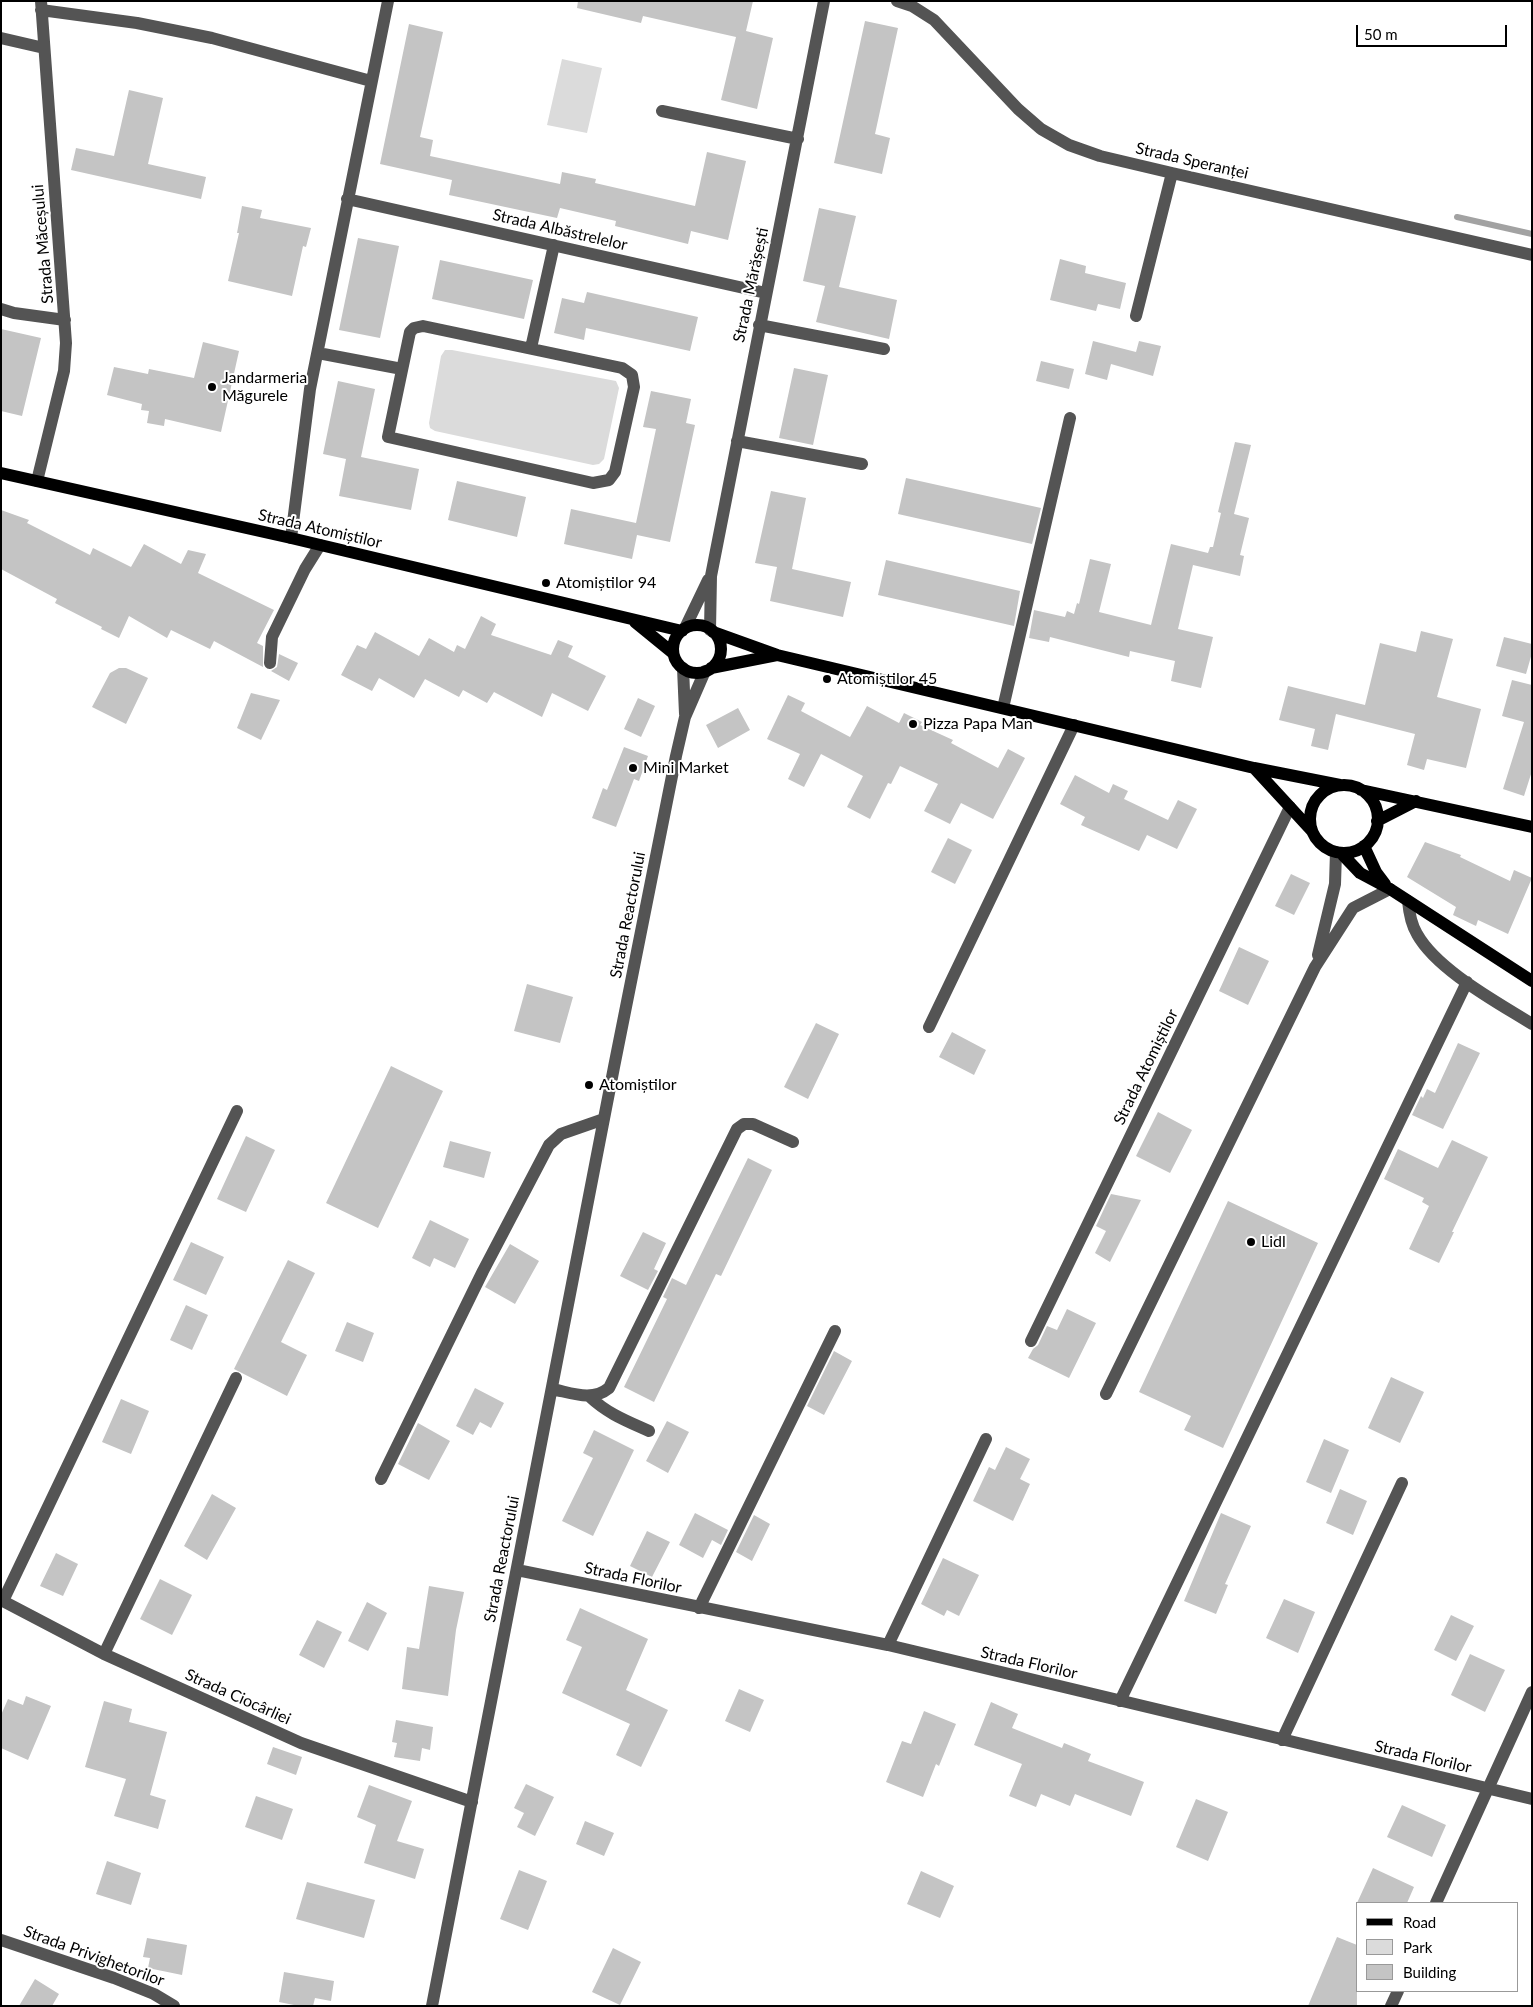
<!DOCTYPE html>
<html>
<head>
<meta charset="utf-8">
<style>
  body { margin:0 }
  #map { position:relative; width:1533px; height:2007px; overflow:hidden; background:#fff; font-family:Lato,sans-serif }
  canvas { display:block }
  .frame { position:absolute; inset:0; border:2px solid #000; pointer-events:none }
  .legend { position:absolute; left:1356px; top:1902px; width:162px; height:90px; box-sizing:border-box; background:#fff; border:1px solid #999; margin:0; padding:6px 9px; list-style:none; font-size:15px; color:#000 }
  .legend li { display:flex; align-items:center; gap:10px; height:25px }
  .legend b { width:25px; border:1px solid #999 }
  .scale { position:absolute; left:1356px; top:25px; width:151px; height:22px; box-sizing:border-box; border:2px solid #000; border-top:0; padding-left:6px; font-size:15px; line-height:18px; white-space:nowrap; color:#000; -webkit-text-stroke:4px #fff; paint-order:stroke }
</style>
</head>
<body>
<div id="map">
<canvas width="1533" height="2007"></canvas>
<div class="frame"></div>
<ul class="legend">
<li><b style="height:6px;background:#000"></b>Road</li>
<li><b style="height:14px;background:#dbdbdb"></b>Park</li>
<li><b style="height:14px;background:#c4c4c4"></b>Building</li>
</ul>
<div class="scale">50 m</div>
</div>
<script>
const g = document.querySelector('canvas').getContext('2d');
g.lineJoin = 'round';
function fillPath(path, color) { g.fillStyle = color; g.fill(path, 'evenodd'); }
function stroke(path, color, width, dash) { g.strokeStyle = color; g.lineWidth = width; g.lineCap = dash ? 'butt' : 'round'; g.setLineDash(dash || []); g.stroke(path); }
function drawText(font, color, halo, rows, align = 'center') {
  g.font = font + ' Lato,sans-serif'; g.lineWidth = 4; g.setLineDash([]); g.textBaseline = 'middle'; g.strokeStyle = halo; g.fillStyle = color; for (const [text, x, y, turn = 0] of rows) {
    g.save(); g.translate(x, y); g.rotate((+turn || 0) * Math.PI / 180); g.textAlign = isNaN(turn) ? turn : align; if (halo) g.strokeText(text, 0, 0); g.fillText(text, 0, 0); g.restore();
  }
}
fillPath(new Path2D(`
  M562 59 602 68 587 133 547 125Z
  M445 350H452L616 381 619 388 604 459 599 464 593 465 435 431 430 428 429 423 441 356Z`), '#dbdbdb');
stroke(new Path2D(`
  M1457 217 1532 234`), '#a2a2a2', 6);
fillPath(new Path2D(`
  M578 1H753L746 31 773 38 757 109 721 100 736 37 643 16 641 23 577 8Z
  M865 21 898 28 875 134 890 138 882 174 834 163Z
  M409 24 443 32 420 137 433 140 430 156 560 184 562 172 596 179 595 183 695 206 707 152 746 161 728 240 691 231 688 244 615 226 616 221 560 208 557 218 449 195 452 180 380 164Z
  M129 90 163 98 148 164 206 177 201 199 71 170 76 148 114 156Z
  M242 206 262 210 260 218 311 228 306 247 303 246 292 296 228 281 239 233H237Z
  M819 208 856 216 839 287 897 300 889 339 816 322 825 286 803 281Z
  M358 238 399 246 380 338 339 330Z
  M1060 259 1086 266 1085 273 1126 283 1120 309 1098 304 1096 311 1050 300Z
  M440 260 533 280 524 319 432 299Z
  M587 292 698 317 690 351 586 328 584 340 554 333 562 298 584 303Z
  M1 329 41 338 22 416 1 411Z
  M1093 341 1136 352 1139 341 1161 346 1153 376 1111 364 1107 380 1085 374Z
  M203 342 239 351 221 432 165 419 164 426 147 423 149 411 141 410 142 404 107 395 114 367 148 374 149 369 194 378Z
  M1041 361 1074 369 1069 389 1036 381Z
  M794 368 828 375 813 445 779 438Z
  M338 381 375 389 361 457 419 469 411 510 339 496 346 459 323 454Z
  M651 391 691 399 686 423 695 425 670 542 637 535 632 559 564 544 571 509 636 523 656 429 643 427Z
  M1235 442 1251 445 1234 514 1249 518 1240 555 1244 556 1240 576 1193 565 1178 629 1213 637 1201 688 1171 681 1175 661 1130 651 1129 657 1050 637 1049 642 1029 638 1034 610 1065 617 1067 611 1074 614 1077 603 1079 604 1090 559 1111 564 1099 612 1151 625 1171 544 1208 553 1210 547H1213L1221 513 1218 512Z
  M906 478 1041 508 1032 544 898 514Z
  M457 481 526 497 517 537 448 520Z
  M771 491 806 498 792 569 851 582 843 617 770 601 777 567 755 563Z
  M1 510 29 520 27 523 90 555 93 548 131 567 144 544 181 564 188 550 206 554 198 573 274 610 257 643 263 646V667L214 641 210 649 171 630 167 638 129 616 119 638 101 629 102 627 55 603 57 599 1 569Z
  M886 560 1020 591 1014 626 878 595Z
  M481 616 496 624 491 635 551 655 558 640 573 646 568 657 606 676 588 711 552 693 542 717 494 692 487 703 463 690 459 697 425 679 414 698 379 678 372 691 341 675 357 645 366 649 375 632 419 656 429 638 454 652 457 645 465 649Z
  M1421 631 1453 639 1437 697 1481 709 1466 768 1427 759 1424 770 1407 765 1415 734 1336 714 1328 750 1311 746 1315 729 1279 720 1288 686 1365 705 1380 643 1416 652Z
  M1504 637 1532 644V653L1526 674 1496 666Z
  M279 654 298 663 289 681 271 671 277 667Z
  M119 668H126L148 678 126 724 92 707 110 673Z
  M1512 680 1532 685V771L1524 796 1503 789 1524 722 1502 716Z
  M251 693 280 700 261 740 237 728Z
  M788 695 805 703 801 711 850 737 867 706 899 723 904 713 922 722 920 725 953 740 951 743 998 768 1008 749 1025 758 993 819 961 803 950 824 924 811 938 784 900 766 891 784 888 783 870 819 847 807 863 776 821 754 804 787 788 779 800 754 767 739Z
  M638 698 655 706 641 737 624 729Z
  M738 708 750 730 718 748 706 725Z
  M624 747 648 756 639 781 634 779 616 827 592 818 603 788 607 790Z
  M1075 775 1109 793 1113 784 1128 791 1124 799 1168 820 1178 800 1197 809 1177 849 1147 835 1139 851 1081 825 1085 817 1060 804Z
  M948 838 972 850 955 884 931 872Z
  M1425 842 1461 855 1460 857 1510 881 1514 870 1532 878 1508 934 1478 920 1476 926 1453 915 1456 907 1407 877Z
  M1291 874 1310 883 1294 915 1275 906Z
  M1239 947 1269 961 1248 1005 1219 991Z
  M527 984 573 997 560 1043 514 1031Z
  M816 1023 839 1034 808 1099 784 1087Z
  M952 1032 986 1050 974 1075 939 1057Z
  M1458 1043 1480 1053 1443 1129 1412 1115 1421 1096 1423 1098 1427 1089 1435 1093Z
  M391 1066 443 1091 378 1228 326 1203Z
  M1158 1112 1192 1130 1170 1173 1136 1156Z
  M246 1136 275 1150 246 1212 217 1199Z
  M1452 1140 1488 1157 1452 1232H1454L1439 1263 1409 1249 1429 1206 1422 1202 1424 1198 1384 1179 1398 1149 1438 1168Z
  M450 1141 491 1152 484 1178 443 1167Z
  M748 1158 772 1170 721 1276 716 1274 654 1402 624 1387 667 1299 663 1297 672 1278 686 1285Z
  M1111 1194 1141 1200 1110 1262 1095 1253 1106 1231 1096 1226Z
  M1228 1201 1318 1243 1223 1448 1184 1430 1191 1416 1139 1392Z
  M430 1220 469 1239 455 1268 434 1258 430 1267 412 1258Z
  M643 1232 666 1243 654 1269 658 1271 648 1290 620 1276Z
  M191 1242 224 1257 206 1295 173 1280Z
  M510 1244 539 1261 515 1304 485 1287Z
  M288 1260 315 1273 281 1342 307 1355 287 1396 234 1369Z
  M186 1305 208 1315 192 1350 170 1340Z
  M1067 1309 1096 1323 1069 1378 1028 1358 1033 1349 1038 1345 1047 1326 1057 1330Z
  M347 1322 374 1333 363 1362 335 1351Z
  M834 1351 852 1361 824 1415 807 1406Z
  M1391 1377 1424 1392 1400 1443 1368 1428Z
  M475 1388 504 1403 491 1428 480 1422 473 1435 456 1426Z
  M121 1399 149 1411 131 1454 102 1442Z
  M667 1421 689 1432 668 1473 646 1461Z
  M418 1423 450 1441 429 1480 398 1464Z
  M594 1430 634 1450 593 1536 562 1521 593 1458 583 1453Z
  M1324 1439 1349 1450 1331 1493 1306 1482Z
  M1006 1447 1030 1459 1020 1479 1030 1484 1013 1521 973 1501 989 1467 995 1470Z
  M1340 1489 1367 1501 1353 1535 1326 1523Z
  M212 1494 236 1508 207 1560 184 1546Z
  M695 1513 728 1530 721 1545 712 1540 703 1558 679 1545Z
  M1221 1513 1251 1526 1225 1584 1228 1585 1216 1614 1184 1601Z
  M754 1515 770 1524 752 1561 736 1552Z
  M647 1531 670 1542 652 1577 630 1566Z
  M56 1553 78 1564 63 1596 40 1586Z
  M943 1558 979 1575 959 1616 947 1610 944 1616 921 1604Z
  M160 1579 192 1595 172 1635 140 1619Z
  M429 1586 464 1592 456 1630 448 1696 402 1689 407 1647 419 1649Z
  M1284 1599 1315 1612 1298 1653 1266 1638Z
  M367 1602 387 1613 368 1651 348 1641Z
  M580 1608 648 1639 626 1690 668 1710 641 1767 616 1755 630 1724 562 1693 582 1647 566 1640Z
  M1451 1615 1474 1626 1456 1661 1434 1650Z
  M317 1620 342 1632 324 1668 299 1655Z
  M1470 1654 1505 1670 1485 1712 1451 1695Z
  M739 1689 764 1700 750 1732 725 1721Z
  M26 1696 51 1706 28 1760 1 1748V1715L8 1699 23 1705Z
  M104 1701 132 1709 129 1722 167 1732 150 1795 166 1800 158 1829 114 1816 126 1779 85 1767Z
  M991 1702 1018 1714 1012 1728 1062 1748 1064 1743 1091 1754 1088 1761 1144 1782 1131 1816 1075 1794 1070 1806 1041 1794 1036 1807 1009 1796 1022 1764 974 1745Z
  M924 1711 956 1724 939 1766 936 1764 923 1797 886 1782 902 1741 911 1744Z
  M396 1720 433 1727 430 1750 422 1748 420 1761 394 1757 397 1743 392 1742Z
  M273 1747 302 1757 296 1775 267 1764Z
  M526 1784 554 1797 535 1836 517 1827 524 1813 514 1808Z
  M369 1785 412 1801 397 1841 424 1849 415 1879 364 1863 376 1825 357 1817Z
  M256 1796 293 1809 282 1840 245 1827Z
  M1196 1799 1228 1812 1208 1861 1176 1847Z
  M1402 1805 1446 1825 1432 1857 1387 1837Z
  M585 1821 614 1833 604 1856 576 1844Z
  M107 1861 141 1873 131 1905 96 1894Z
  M1373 1868 1414 1887 1407 1903H1357Z
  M519 1870 547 1881 528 1930 500 1919Z
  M921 1871 954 1886 940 1918 907 1904Z
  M307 1882 375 1900 364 1938 296 1919Z
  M1337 1937 1357 1945V2006H1308Z
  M147 1938 187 1945 182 1975 148 1968 150 1958 143 1957Z
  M613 1948 641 1962 620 2005 592 1992Z
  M284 1972 334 1981 331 2001 315 1998 313 2006H299L279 2002Z
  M35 1979 59 1994 52 2006H19Z`), '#c4c4c4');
stroke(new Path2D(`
  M897 1 912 6 934 20 1018 109 1041 129 1069 145 1100 156 1172 173 1532 255
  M41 10 137 23 212 38 371 81
  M1 38 44 48
  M662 111 798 139
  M347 199 766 293
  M1 309 14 313 65 320
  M1136 316 1172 173
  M759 325 884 349
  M423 326 622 368 632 375 634 387 615 472 609 480 593 483 388 437 410 332 414 328Z
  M531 348 554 245
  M318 353 402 369
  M737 441 862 464
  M37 481 64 371 66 343 41 1
  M291 538 310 389 388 1
  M685 628 708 580
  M710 630 711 576 824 1
  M270 663 272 637 305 569 320 545
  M683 668 685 714
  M1003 708 1070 418
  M1408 901C1409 912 1411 924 1417 934 1437 970 1497 1002 1532 1024
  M1318 955 1335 884 1336 852
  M929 1027 1074 725
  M1031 1341 1290 807
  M552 1389C572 1393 592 1402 609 1388L737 1129 744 1124H753L793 1142
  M1106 1394 1315 967 1353 908 1390 889
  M590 1397C608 1414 627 1421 649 1431
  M381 1479 483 1271 549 1145 561 1134 604 1119
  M517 1570 888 1645 1532 1799
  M1 1600 104 1654 301 1743 472 1802
  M3 1601 237 1111
  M699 1608 835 1331
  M888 1645 986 1439
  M104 1654 236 1378
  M1120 1701 1467 982
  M1282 1740 1402 1483
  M1436 1903 1532 1692
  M1 1940 114 1978 154 1994 174 2006
  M432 2006 614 1067 676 756 685 717 705 671
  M1391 2006 1398 1991`), '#545454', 12);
stroke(new Path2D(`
  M1 473 291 538 682 631
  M635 622 673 653
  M673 649a24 24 0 1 1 48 0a24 24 0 1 1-48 0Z
  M713 632 777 655 1254 768 1340 785
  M711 668 777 655
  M1254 768 1312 831
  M1310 819a34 34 0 1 1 68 0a34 34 0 1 1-68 0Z
  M1361 790 1532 827
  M1377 821 1416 801
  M1364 846 1376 872 1385 884
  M1341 853 1360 873 1390 889 1532 981`), '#000', 12);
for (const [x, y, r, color] of [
  [212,387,5,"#000"],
  [546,583,5,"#000"],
  [827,679,5,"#000"],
  [913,724,5,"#000"],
  [633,768,5,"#000"],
  [589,1085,5,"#000"],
  [1251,1242,5,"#000"]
]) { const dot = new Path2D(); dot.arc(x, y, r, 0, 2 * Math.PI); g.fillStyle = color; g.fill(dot); stroke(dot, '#fff', 2); }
drawText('16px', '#000', '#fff', [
  ["Strada Speranței",1192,161,13],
  ["Strada Albăstrelelor",560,230,13],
  ["Strada Măceșului",43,244,-95],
  ["Strada Mărășești",751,285,-78],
  ["Strada Atomiștilor",320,529,13],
  ["Strada Reactorului",628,915,-79],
  ["Strada Atomiștilor",1146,1067,-64],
  ["Strada Reactorului",502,1559,-79],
  ["Strada Florilor",633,1578,12],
  ["Strada Florilor",1029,1663,13],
  ["Strada Ciocârliei",238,1697,24],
  ["Strada Florilor",1423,1757,13],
  ["Strada Privighetorilor",94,1956,20]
]);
drawText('16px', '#000', '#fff', [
  ["Jandarmeria",222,378],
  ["Măgurele",222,396],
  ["Atomiștilor 94",556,583],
  ["Atomiștilor 45",837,679],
  ["Pizza Papa Man",923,724],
  ["Mini Market",643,768],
  ["Atomiștilor",599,1085],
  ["Lidl",1261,1242]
], 'left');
</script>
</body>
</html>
